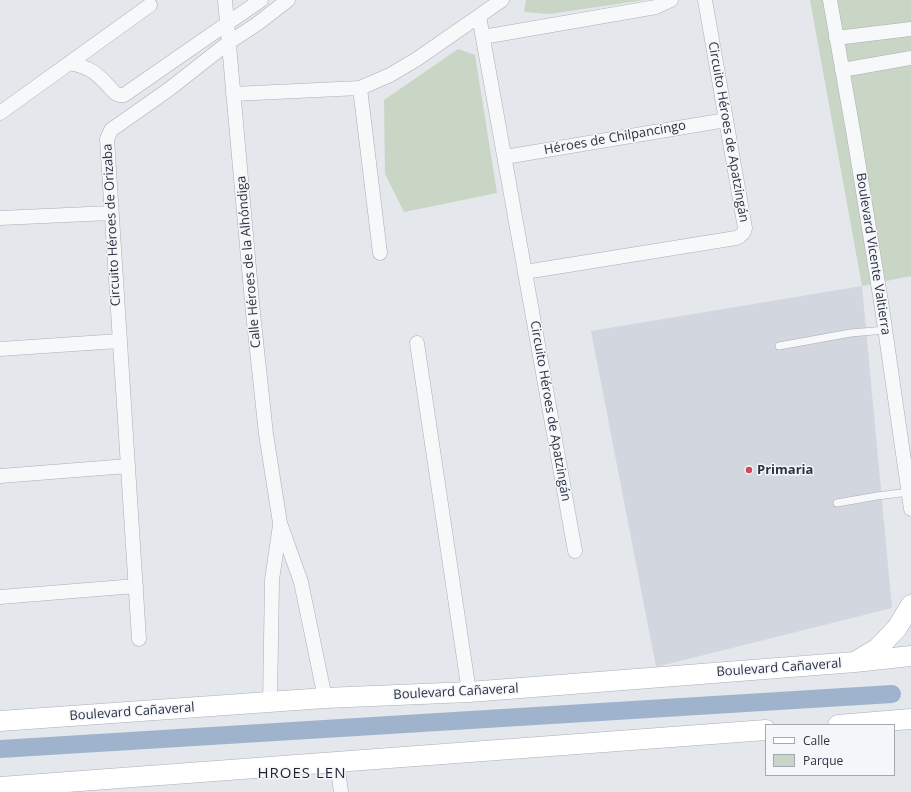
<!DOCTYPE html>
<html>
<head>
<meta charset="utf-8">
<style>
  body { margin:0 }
  #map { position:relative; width:911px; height:792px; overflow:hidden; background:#e4e7ec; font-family:"Open Sans",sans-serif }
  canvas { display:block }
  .legend { position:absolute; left:765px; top:724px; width:130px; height:52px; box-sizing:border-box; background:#f4f6f9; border:1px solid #a4a8b1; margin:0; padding:5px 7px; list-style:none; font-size:12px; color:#2b3445 }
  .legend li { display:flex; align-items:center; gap:8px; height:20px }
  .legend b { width:20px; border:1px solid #a4a8b1 }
</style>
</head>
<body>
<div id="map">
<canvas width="911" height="792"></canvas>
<ul class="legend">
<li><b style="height:5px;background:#fff"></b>Calle</li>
<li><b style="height:11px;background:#c9d6c5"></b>Parque</li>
</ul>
</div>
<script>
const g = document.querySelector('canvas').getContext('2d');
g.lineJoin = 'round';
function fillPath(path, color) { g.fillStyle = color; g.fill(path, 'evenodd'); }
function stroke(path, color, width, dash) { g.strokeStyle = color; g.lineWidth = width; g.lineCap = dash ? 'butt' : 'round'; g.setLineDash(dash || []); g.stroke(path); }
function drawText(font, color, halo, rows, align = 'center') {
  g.font = font + ' "Open Sans",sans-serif'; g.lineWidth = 3; g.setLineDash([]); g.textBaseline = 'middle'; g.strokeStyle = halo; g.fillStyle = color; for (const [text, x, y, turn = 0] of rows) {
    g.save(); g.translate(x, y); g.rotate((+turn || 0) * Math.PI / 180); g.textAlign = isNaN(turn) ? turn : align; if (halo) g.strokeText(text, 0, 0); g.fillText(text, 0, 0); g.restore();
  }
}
fillPath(new Path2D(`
  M862 286 892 608 656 667 591 331Z`), '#d2d6de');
fillPath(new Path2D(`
  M526 0H645L549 14 524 12Z
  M810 0H911V276L862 286Z
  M458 49 475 55 497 193 404 212 385 174 384 100Z`), '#c9d6c5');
stroke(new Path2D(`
  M0 749 892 694`), '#9fb4cc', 18);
const lane = new Path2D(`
  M779 346 851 333 885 330
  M837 503 877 496 909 492`);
const street = new Path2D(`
  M225 0 253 313 266 434 280 523 301 582 325 698
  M830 0 854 136 882 308 911 509
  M479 16 575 551
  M483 37 656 7 671 0
  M836 38 911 29
  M69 63C94 68 98 75 115 93L119 95H124L261 0
  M842 70 911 58
  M360 88 380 253
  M233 94 360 88 390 75 417 59 502 0
  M0 113 150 5
  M505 157 726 120
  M0 218 111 213
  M525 272 736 238C741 236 744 234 745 228L705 0
  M417 343 469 692
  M0 349 119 341
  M0 476 128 466
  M0 597 136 586
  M139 639 107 139 111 130 168 90 228 43 257 24 288 0
  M270 702 272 580 280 525
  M337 763 341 792`);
const secondary = new Path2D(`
  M858 660 878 648 897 628 911 605
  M0 721 325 698 469 692 855 662 911 656
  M838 725 911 719
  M0 787 766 730`);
stroke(lane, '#a9aeb7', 8);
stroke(street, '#a9aeb7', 15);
stroke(secondary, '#a9aeb7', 21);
stroke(lane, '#f7f8fa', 7);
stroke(street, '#f7f8fa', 14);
stroke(secondary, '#fff', 20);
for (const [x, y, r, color] of [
  [749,470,4,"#d1495b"]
]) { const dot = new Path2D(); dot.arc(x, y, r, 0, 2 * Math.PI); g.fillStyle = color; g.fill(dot); stroke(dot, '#f4f6f9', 1.5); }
drawText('13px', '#2b3445', '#f4f6f9', [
  ["Circuito Héroes de Apatzingán",728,132,80],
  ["Héroes de Chilpancingo",615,138,-10],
  ["Circuito Héroes de Orizaba",112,225,-93],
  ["Boulevard Vicente Valtierra",873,254,81],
  ["Calle Héroes de la Alhóndiga",249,262,-95],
  ["Circuito Héroes de Apatzingán",550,411,80],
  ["Boulevard Cañaveral",779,668,-4],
  ["Boulevard Cañaveral",456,692,-3],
  ["Boulevard Cañaveral",132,712,-4]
]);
drawText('bold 13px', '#2b3445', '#f4f6f9', [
  ["Primaria",757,470]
], 'left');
g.letterSpacing = '1px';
drawText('15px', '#1d2536', '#f4f6f9', [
  ["HROES LEN",302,774]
]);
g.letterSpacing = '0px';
</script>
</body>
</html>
